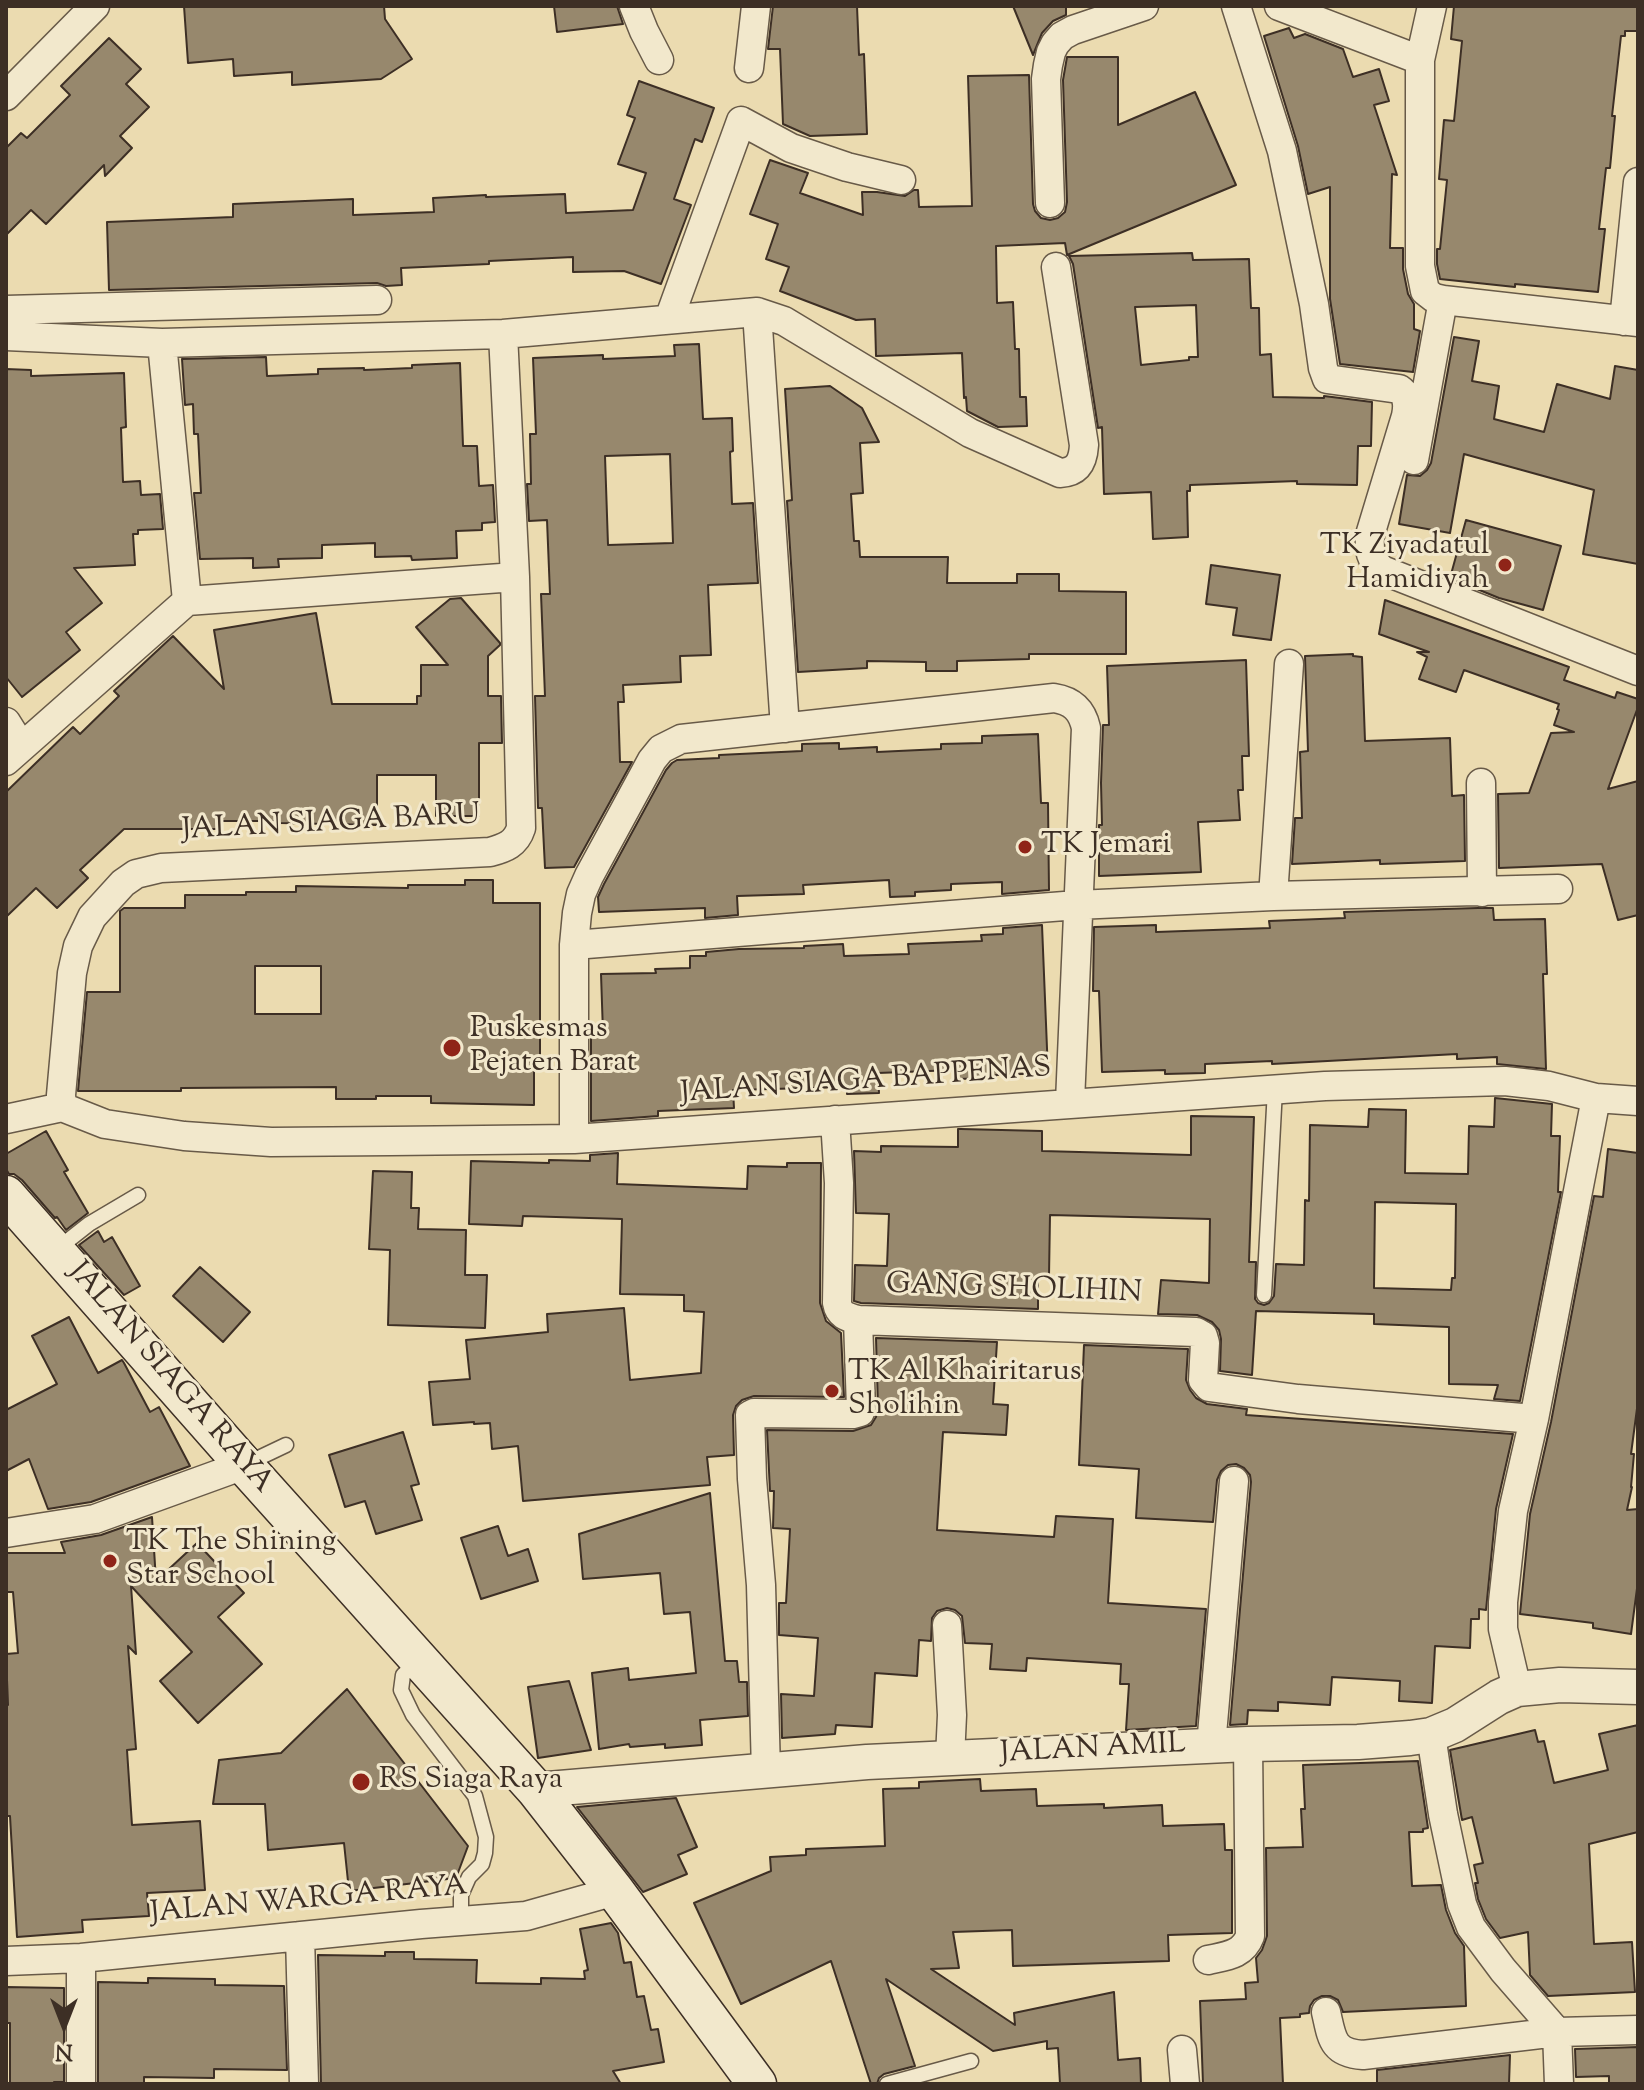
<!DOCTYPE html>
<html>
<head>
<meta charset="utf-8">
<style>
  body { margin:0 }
  #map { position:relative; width:1644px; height:2090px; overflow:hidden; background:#ebdbb0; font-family:"Sorts Mill Goudy",serif }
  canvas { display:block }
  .frame { position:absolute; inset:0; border:8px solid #3d2f25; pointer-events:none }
  .north { position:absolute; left:24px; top:1986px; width:80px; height:80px; -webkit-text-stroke:6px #f2e8cc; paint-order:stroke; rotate:180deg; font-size:22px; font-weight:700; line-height:32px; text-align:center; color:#3d2f25 }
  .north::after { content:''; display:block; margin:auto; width:28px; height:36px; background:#3d2f25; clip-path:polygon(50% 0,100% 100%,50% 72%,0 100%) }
</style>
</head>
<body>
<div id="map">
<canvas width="1644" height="2090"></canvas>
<div class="frame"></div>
<div class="north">N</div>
</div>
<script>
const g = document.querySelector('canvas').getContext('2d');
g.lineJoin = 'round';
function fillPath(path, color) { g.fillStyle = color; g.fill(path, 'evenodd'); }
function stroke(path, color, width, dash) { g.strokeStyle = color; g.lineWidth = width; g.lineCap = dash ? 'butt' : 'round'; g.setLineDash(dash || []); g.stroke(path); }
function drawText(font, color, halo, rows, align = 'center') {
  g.font = font + ' "Sorts Mill Goudy",serif'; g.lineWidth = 6; g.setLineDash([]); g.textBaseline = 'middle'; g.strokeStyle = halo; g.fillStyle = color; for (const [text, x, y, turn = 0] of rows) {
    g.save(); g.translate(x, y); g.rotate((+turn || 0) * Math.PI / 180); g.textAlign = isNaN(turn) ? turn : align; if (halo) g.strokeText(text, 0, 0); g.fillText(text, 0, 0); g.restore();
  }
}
const building = new Path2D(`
  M184 6H384L385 19 412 59 381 79 292 85V72L234 76 233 59 188 63Z
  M554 6H617L623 24 557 32Z
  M773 6H857L859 55 864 54 867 134 810 136 783 124 780 49H768Z
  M1013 6H1066V15L1053 21 1042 33 1033 55Z
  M1454 6H1638V31H1625V36H1621L1612 116H1615L1610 168H1606L1599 229H1605L1598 292 1515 284V287L1440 279 1437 264V249H1440L1447 180 1439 179 1444 120 1454 121 1462 41 1451 39Z
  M1289 28 1294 38 1305 34 1343 49 1353 77 1379 69 1389 101 1374 105 1397 175 1392 174 1390 248H1403V269L1408 294 1414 304V329L1420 331 1413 372 1340 364 1330 299V187L1308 194 1298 146 1264 36Z
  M109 38 141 69 126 84 149 107 120 136 132 148 105 176 104 165 46 224 31 210 6 235V148L21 133 27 138 70 95 61 86Z
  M1067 57H1118V125L1195 92 1236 185 1067 255 1065 243 996 246 997 303 1013 302 1015 349H1019L1020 397H1026L1027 426 998 427 967 411 966 397 964 398 962 353 876 356 875 319 856 320 780 291 789 267 766 259 778 224 750 214 770 160 808 173 800 193 863 215 862 192H877L905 196 914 190H918L919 207 972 206 968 76 1029 75 1033 204 1035 211 1041 218 1050 220 1058 218 1065 212 1067 202 1063 80Z
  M639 81 714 108 702 142 695 139 674 199 691 205 661 284 624 271 573 272V257L489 261V264L401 268 402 285 386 286 377 283 109 290 107 222 233 217V204L353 199V215L434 212 433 198 486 195V197L565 194 566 213 633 210 646 173 618 164 635 118 627 115Z
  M1192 253 1193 260 1249 259 1251 308H1259L1260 355 1271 354 1273 397 1324 398V396L1372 402 1371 446H1358L1357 485 1297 484V481L1190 485V491H1187L1188 537 1153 539 1151 492 1104 494 1102 427 1098 428 1073 264 1069 256ZM1196 305 1198 357H1189V360L1141 365 1135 307Z
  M1454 337 1479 341 1472 381 1499 386 1494 419 1544 432 1557 384 1610 399 1615 366 1638 370V564L1583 554 1594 490 1464 454 1450 533 1399 524 1407 475 1420 476 1427 470 1431 463Z
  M699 344 703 419 732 418 733 451 730 452 732 504 753 503 758 583 708 585 711 655 680 656 681 682 623 685 624 702H618L620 762H632L574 867 545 868 542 808H538L535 696H545L541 594H550L547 520 529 521 527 484H531L530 434H536L533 358 603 355V359L675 356 674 345ZM670 454 673 543 608 545 605 456Z
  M266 357 267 376 318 374V369L364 368V370L412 368V365L460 363 463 446H477L479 486 493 485 495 522 482 523V530L456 531 457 558 412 560 411 556 375 557V543L322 545V558L278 559 279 567 253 568V558L200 559 194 493H201L198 434H194L193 404 185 405 182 359Z
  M6 369 31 370V376L124 373 126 427 121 428 123 482 140 481 141 495 160 494 163 529 138 530V534H133L135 565 74 568 102 603 66 632 80 650 22 697 6 677Z
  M830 386 862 408 879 442 860 443 863 493 851 494 854 541H859L860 557H948L947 583H1017V574H1059V591L1126 592V654H1029V659L957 661V671H926V662L867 661V668L798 672 787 501 792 500 785 389Z
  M1466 520 1561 546 1543 610 1499 598 1450 578Z
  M1211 565 1280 575 1271 640 1233 635 1237 608 1206 604Z
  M461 598 500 643V645L488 656V696H501L502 743H479V816H436V775H377V825L280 823V821H220V829H124L80 870 88 878 57 908 36 888 6 917V792L73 727 80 734 119 696 114 691 173 636 224 689 214 630 316 613 332 704H417V696H421V665H448L416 627 450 599Z
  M1385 600 1569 667 1564 680 1615 698 1617 692 1638 699V707L1608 789 1638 781V915L1618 920 1602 864 1499 868 1498 794 1529 793 1551 733 1574 732 1554 725 1559 710 1557 709 1559 704 1464 670 1456 692 1419 679 1427 657 1417 652H1429L1379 634Z
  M1353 654V656L1362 657 1365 741 1450 738 1452 796 1464 795 1465 861 1380 864V860L1292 864 1295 818H1302L1300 752 1308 751 1305 656Z
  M1246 660 1249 756H1242L1243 790H1238L1240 820 1198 822 1201 872 1099 876V825H1102L1101 783 1103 725H1109L1107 666Z
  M1038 734 1041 803H1048L1049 890 1002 894V882L951 884V890L915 892V896L890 897 889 880 803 885 804 894 737 896 738 915 705 918V908L599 912 598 897 604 884 666 770 672 763 677 760 719 758V755L802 751V744L839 743V749L877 747V752L941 749V744L982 743V736Z
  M465 880H493V903H540V1062H534V1105L431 1103V1096H376V1099H336V1087L181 1088V1091H78L87 992H120V911L124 908H185V895H246V892H296V886L408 888V885H465ZM255 966H321V1014H255Z
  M1478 908H1493L1494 920 1545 919 1547 974H1543L1546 1069 1497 1064V1057L1457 1059V1054L1272 1064V1061L1205 1064V1073L1165 1074V1070L1102 1072 1099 991H1093L1094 927 1156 925V932L1270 928 1269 921 1345 918 1344 912Z
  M1042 925 1048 1073 996 1075V1078L956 1079 955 1070 878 1073 879 1093 847 1094V1087L733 1090 734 1108 658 1111V1116L591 1121V1034L603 1033 601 974 656 973 655 969 690 968V956H706V952L739 949 804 948V946L843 944 844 956 909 954 908 944 982 941 981 935 1003 934V928Z
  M1495 1098 1552 1104 1551 1136H1560L1558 1192H1561L1520 1401 1494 1399 1498 1385 1449 1384V1327L1374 1324V1314L1256 1311 1252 1375 1220 1371 1221 1339 1219 1330 1212 1322 1197 1315 1158 1314 1161 1280 1209 1283 1210 1219 1050 1215 1049 1276H1038V1309L861 1303 854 1301 855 1265 887 1266 889 1214 856 1213 854 1151 881 1152V1146L958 1147V1129H961L1042 1131V1151L1191 1155V1116L1254 1117 1249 1262H1256L1255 1299 1258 1303 1264 1305 1269 1303 1274 1296 1276 1264 1304 1265 1305 1200 1309 1201 1310 1125 1368 1127 1369 1109 1406 1110 1405 1173 1468 1174 1469 1126 1494 1127ZM1375 1202 1456 1204 1455 1278H1452L1451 1290 1374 1288Z
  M46 1131 68 1170 64 1172 88 1213 66 1230 57 1217 55 1218 22 1180 14 1174H9L6 1169V1154Z
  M1608 1149 1638 1153V1401L1631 1454H1634L1631 1487H1632L1627 1510 1638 1509V1581L1631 1634 1593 1628V1623L1520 1614 1530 1514 1551 1422 1594 1196 1603 1197Z
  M618 1153 617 1184 747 1189 748 1166 787 1167V1163H821L820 1303 826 1321 841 1333 844 1397 754 1396 742 1400 736 1406 733 1415 734 1455 707 1457 710 1485 523 1501 518 1446 492 1449 490 1423 474 1424V1422L433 1425 429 1382 470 1379 466 1340 548 1332 547 1314 624 1308 630 1380 701 1373 704 1312 684 1311V1295L620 1294 622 1219 523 1216 522 1226 469 1224 471 1161 549 1163V1160L590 1161V1155Z
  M373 1171 412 1172 411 1208H419L418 1229 466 1230 465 1275H487L485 1328 388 1325 390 1250 369 1249Z
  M98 1231 104 1242 112 1237 140 1286 124 1295 79 1245Z
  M200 1267 250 1312 223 1342 173 1296Z
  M69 1317 98 1373 122 1360 124 1363 150 1412 159 1407 190 1466 91 1502 48 1509 29 1459 6 1471V1410L57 1384 32 1336Z
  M876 1338 997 1342 993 1404 1008 1405 1006 1435 943 1432 937 1530 1054 1537 1056 1516 1113 1519 1108 1603 1206 1609 1196 1726 1126 1730 1129 1684H1120L1121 1664 1027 1658 1026 1671 990 1669 992 1644 965 1643 962 1616 955 1610 947 1608 937 1611 932 1618 931 1641 919 1640 917 1676 875 1673 872 1727 836 1725 835 1734 782 1738 781 1694 814 1696 818 1638 779 1635V1603H786L790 1529 773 1528 774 1491H770L767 1430 853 1431 871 1425 876 1417 878 1408Z
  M1084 1345 1188 1349 1186 1380 1190 1390 1196 1398 1207 1404 1247 1409 1246 1415 1513 1434 1496 1509 1486 1610 1479 1609V1619H1471L1470 1648 1435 1646 1432 1703 1399 1701 1400 1681 1332 1677 1330 1705 1278 1702V1711L1248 1710 1247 1724 1230 1725 1251 1482 1250 1475 1244 1468 1236 1464 1228 1465 1221 1471 1217 1480 1213 1522 1136 1518 1139 1469 1079 1465Z
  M403 1432 419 1484 411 1486 422 1520 376 1534 365 1501 345 1507 329 1455Z
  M710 1493 725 1661H737L739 1682H747L748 1716 700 1720 702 1745 665 1748V1744L630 1747 629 1744 599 1749 592 1673 628 1668 629 1680 696 1673 690 1612 664 1614 660 1573 583 1579 579 1534Z
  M152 1517 156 1581 197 1543 244 1593 218 1617 262 1664 198 1723 160 1681 192 1652 131 1586 136 1654 128 1646 136 1749 127 1750 132 1825 200 1821 205 1890 147 1893 149 1916 82 1920 83 1932 17 1937 10 1816H6V1705H8L6 1654 18 1653 13 1592H6V1553H65L61 1542 101 1535Z
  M498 1526 508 1556 528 1549 538 1581 481 1599 461 1538Z
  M569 1681 591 1750 538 1758 528 1687Z
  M347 1689 468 1846 456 1878 349 1891 344 1843 268 1850 265 1804H213L219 1760 281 1753Z
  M1638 1725V1832L1589 1844 1594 1944 1632 1942 1635 1992 1548 1996 1530 1975 1528 1932 1500 1938 1486 1919 1478 1899 1475 1883H1478L1474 1865 1483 1863 1472 1817 1462 1820 1450 1750 1535 1730 1538 1742 1544 1741 1554 1783 1608 1770 1599 1734Z
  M1418 1761 1428 1828 1423 1829V1832H1409L1412 1886 1441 1885 1446 1910 1455 1933 1464 1946 1466 2006 1343 2012 1338 2000 1330 1996H1322L1314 2000 1310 2006 1309 2013 1300 2014V2017L1280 2018 1283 2084H1203L1200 2001 1246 1999 1245 1983 1258 1982 1256 1958 1262 1950 1267 1936 1266 1848 1303 1847 1301 1809H1305L1303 1765Z
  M980 1779 981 1791 1036 1789 1037 1806 1104 1804V1808L1162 1805 1163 1826 1224 1824 1225 1850H1232V1933L1168 1935 1169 1961 1013 1966 1012 1930 953 1932 959 1968 931 1969 1015 2025 1014 2013 1114 1992 1118 2060 1140 2058 1141 2084H1060L1058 2048 1047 2049V2041L993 2051 886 1979 915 2066 884 2074 879 2078 877 2084H871L831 1961 741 2004 694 1903 771 1871 770 1857 806 1855V1849L885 1846 883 1789 919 1788V1782Z
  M676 1798 697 1847 678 1855 687 1874 643 1892 577 1807Z
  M611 1923 618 1933 624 1963 631 1962 637 1997 644 1996 651 2030 658 2029 664 2062 613 2071 621 2084H321L318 1955 385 1956V1952H414V1959L477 1960 476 1983 541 1984V1978L585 1979 584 1971 588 1970 580 1929Z
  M148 1978 215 1979V1985L284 1986 287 2070 214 2069V2078L144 2077V2083H98V1982L148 1983Z
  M6 1987 64 1988V2082H54V2084H10V2023H6Z
  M1638 2047V2084H1609V2076L1576 2077 1575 2049Z
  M1510 2055 1509 2084H1377V2070Z`);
fillPath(building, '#97886d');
stroke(building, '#3d2f25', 2);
const service = new Path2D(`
  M56 1250 89 1224 138 1195
  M1264 1295 1275 1089
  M244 1465 286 1445
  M419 1660 403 1675 401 1690 413 1715 475 1796 486 1837 485 1853 482 1864 469 1877 461 1895V1921
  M887 2084 971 2061`);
const minor = new Path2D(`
  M634 6 644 31 659 60
  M1236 6 1282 151 1314 304 1323 368 1327 379 1399 389C1408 395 1408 406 1406 416L1370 535C1369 551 1370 559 1382 570L1638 671
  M1279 6 1420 60
  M1432 6 1420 60V266L1425 291 1434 298 1443 300 1638 322
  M749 68 756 6
  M6 96 95 6
  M1050 203 1046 79 1048 65 1051 52 1055 44 1062 36 1073 30 1144 6
  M6 310 377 300
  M757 312 785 728
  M669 319 741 121 791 148 847 167 901 180
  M1624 321 1638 182
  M6 336 162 343 503 334 757 312 784 321 970 433 1060 473C1078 472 1083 462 1084 445L1056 267
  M162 343 187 601
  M1414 460 1443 300
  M6 722 21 746
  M6 761 187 601 515 577
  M1481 783 1482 892
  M1273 896 1289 664
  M574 945 1077 905 1273 896 1558 889
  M62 1107 61 1095 72 973 78 946 92 917 123 883 136 874 161 868 490 852C505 848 516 844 521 828L515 577 503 334
  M6 1119 62 1107 105 1124 184 1136 271 1142 391 1141 574 1139 1325 1086 1505 1081 1549 1086 1596 1098 1638 1101
  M835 1120 839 1183 837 1303C839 1315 847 1317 858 1320L1196 1332 1203 1336 1205 1343 1203 1380 1209 1387 1298 1399 1534 1419
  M574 1139V945L577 913 581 894 589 876 652 760 661 749 681 739 1054 698C1073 701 1082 710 1086 728L1070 1102
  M6 1533 95 1519 244 1465
  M947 1625 952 1715 950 1758
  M1517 1689 1503 1629V1602L1513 1511 1534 1419 1596 1098
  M1431 1735 1443 1814 1462 1904 1471 1927 1503 1970 1557 2032 1559 2084
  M1211 1746 1234 1481
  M766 1772 761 1585 752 1479 750 1415 754 1413 853 1414 860 1412 861 1409 858 1320
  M300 1936 304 2084
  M1208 1960C1226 1956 1243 1955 1250 1936L1248 1744
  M6 1961 81 1958 421 1924 526 1916 615 1891
  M1326 2012C1332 2038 1332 2053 1363 2055L1557 2032 1638 2030
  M1182 2050 1185 2084
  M81 2084V1958`);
const tertiary = new Path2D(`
  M536 1790 867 1762 1248 1744 1358 1742 1410 1738 1431 1735 1455 1725 1499 1697 1517 1689 1560 1685 1638 1687`);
const secondary = new Path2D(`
  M6 1195 244 1465 536 1790 615 1891 757 2084`);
stroke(service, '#685a48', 17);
stroke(minor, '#685a48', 31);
stroke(tertiary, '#685a48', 37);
stroke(secondary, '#3d2f25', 41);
stroke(service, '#f2e8cc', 14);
stroke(minor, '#f2e8cc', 28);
stroke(tertiary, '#f2e8cc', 34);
stroke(secondary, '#f2e8cc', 38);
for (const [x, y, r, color] of [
  [1505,565,8,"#8f2418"],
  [1025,847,8,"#8f2418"],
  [452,1048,10,"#8f2418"],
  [832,1391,8,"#8f2418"],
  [110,1561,8,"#8f2418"],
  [361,1782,10,"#8f2418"]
]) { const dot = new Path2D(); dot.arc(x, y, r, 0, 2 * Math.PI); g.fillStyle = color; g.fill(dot); stroke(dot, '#f2e8cc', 3); }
drawText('30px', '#3d2f25', '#f2e8cc', [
  ["TK Ziyadatul",1489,548,"right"],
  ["Hamidiyah",1489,582,"right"],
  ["TK Jemari",1041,847],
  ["Puskesmas",470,1031],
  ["Pejaten Barat",470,1065],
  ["TK Al Khairitarus",848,1374],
  ["Sholihin",848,1408],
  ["TK The Shining",126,1544],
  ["Star School",126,1578],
  ["RS Siaga Raya",379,1782]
], 'left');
drawText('30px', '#3d2f25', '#f2e8cc', [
  ["JALAN SIAGA BARU",331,825,-3],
  ["JALAN SIAGA BAPPENAS",866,1083,-4],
  ["GANG SHOLIHIN",1014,1291,2],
  ["JALAN SIAGA RAYA",169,1379,49],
  ["JALAN AMIL",1093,1751,-3],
  ["JALAN WARGA RAYA",309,1902,-5]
]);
</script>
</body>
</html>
